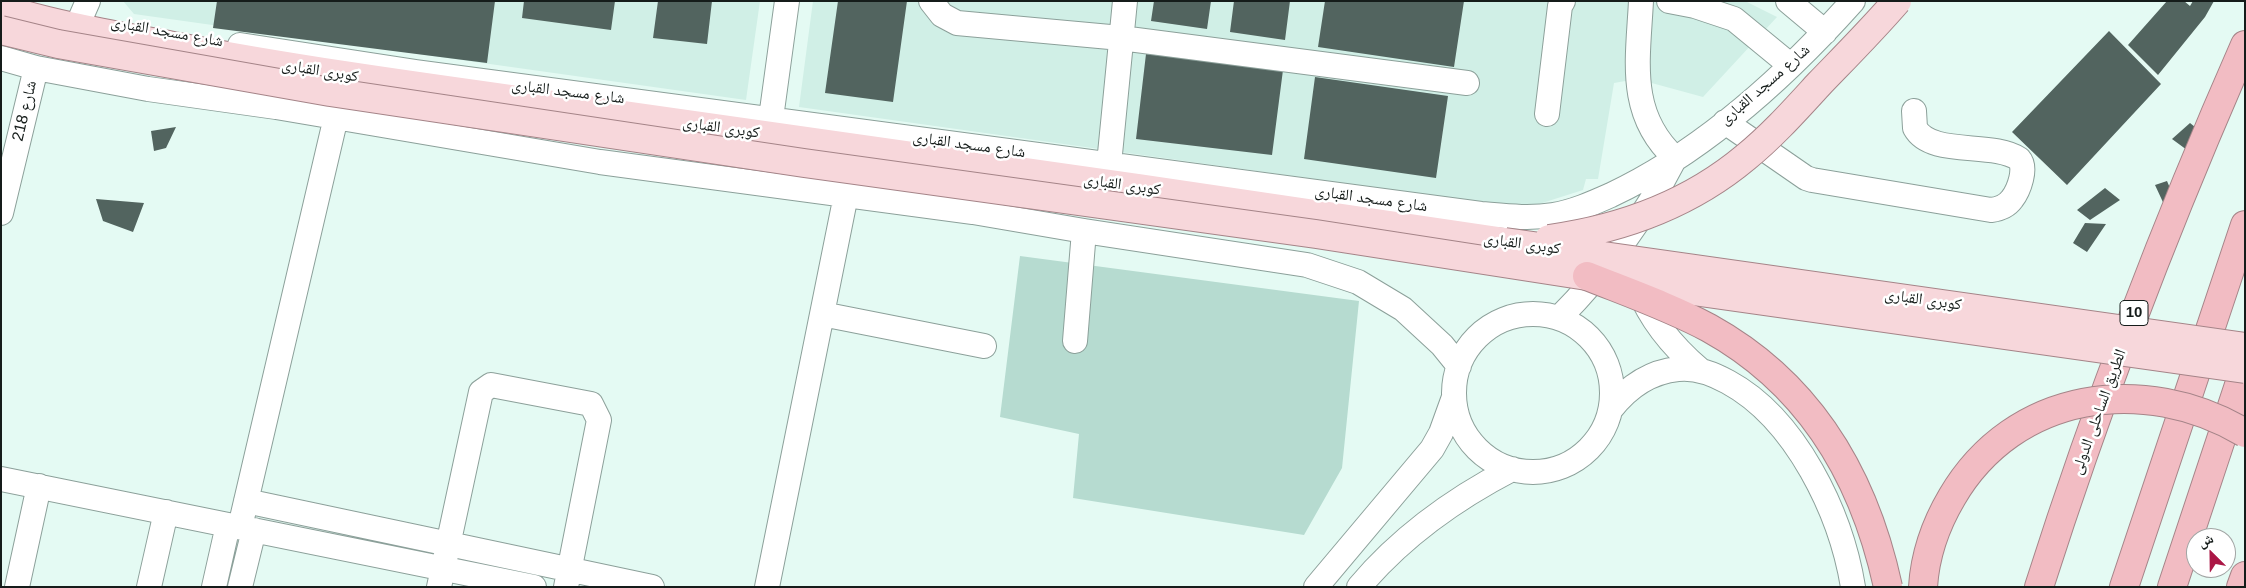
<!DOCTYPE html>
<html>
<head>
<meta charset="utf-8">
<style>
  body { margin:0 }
  #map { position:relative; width:2246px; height:588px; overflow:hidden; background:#e4faf3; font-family:Helvetica,"Noto Naskh Arabic",sans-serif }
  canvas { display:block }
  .frame { position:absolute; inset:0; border:2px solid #151c1a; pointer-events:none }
  .north { position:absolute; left:2186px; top:528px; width:50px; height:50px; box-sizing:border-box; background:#fff; border:1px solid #a1a4a3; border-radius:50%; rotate:337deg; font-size:14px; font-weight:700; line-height:20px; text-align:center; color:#151c1a }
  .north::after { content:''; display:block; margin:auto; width:18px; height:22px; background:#ab1746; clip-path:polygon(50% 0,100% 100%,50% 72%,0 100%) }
</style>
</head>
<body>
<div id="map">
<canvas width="2246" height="588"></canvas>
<div class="frame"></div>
<div class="north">ش</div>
</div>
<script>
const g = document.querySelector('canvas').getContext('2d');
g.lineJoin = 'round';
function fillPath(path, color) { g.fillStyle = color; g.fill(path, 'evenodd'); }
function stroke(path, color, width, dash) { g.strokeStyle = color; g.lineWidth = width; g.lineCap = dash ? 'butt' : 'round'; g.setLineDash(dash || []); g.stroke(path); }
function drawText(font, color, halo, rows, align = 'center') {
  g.font = font + ' Helvetica,"Noto Naskh Arabic",sans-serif'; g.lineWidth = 5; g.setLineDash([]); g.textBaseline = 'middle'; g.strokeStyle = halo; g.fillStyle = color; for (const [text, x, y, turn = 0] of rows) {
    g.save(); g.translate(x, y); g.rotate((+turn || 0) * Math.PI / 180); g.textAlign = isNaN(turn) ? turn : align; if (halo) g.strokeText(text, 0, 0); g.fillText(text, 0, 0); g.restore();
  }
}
fillPath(new Path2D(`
  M123 1H760L746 100 134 14Z
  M813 1H1745L1777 17 1703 97 1637 79 1614 83 1598 179H1586L1583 190 1539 204 1507 206 799 107Z`), '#d0efe6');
fillPath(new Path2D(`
  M1020 256 1359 301 1342 468 1304 535 1073 498 1079 434 1000 417Z`), '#b6dbd0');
fillPath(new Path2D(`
  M217 1H495L487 63 213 28Z
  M524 1H615L611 30 522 18Z
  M658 1H712L707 44 653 38Z
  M838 1H907L893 102 825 93Z
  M1154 1H1211L1207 29 1151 21Z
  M1234 1H1290L1285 40 1230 32Z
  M1325 1H1464L1454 67 1318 47Z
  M2167 1H2184L2190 6 2193 1H2214L2205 17 2158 75 2128 45Z
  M2109 31 2161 84 2067 185 2012 132Z
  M1146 54 1283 70 1272 155 1136 139Z
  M1315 77 1448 96 1436 178 1304 159Z
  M2190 123 2200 131 2187 150 2172 139Z
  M176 127 166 148 154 151 151 131Z
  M2167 181 2175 200 2168 213 2155 185Z
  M2105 188 2120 200 2090 220 2077 210Z
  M96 199 144 203 133 232 103 221Z
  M2085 223 2106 224 2087 252 2073 243Z`), '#52645f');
const minor = new Path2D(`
  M931 1 942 15 957 23 1121 38 1467 83
  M1669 1 1695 6 1734 19 1790 65
  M1788 1 1825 32
  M81 17 88 1
  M240 45 416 72 1481 214C1505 216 1529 219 1553 215 1573 212 1593 203 1611 195 1702 152 1786 76 1853 1
  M1 58 36 68 148 89 276 107 600 162 973 212 1084 231 1307 265 1358 282 1403 309 1442 345 1459 366
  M1547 114 1560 6 1563 1
  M771 118 787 1
  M1725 122 1806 178 1812 180 1991 210C1999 209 2007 206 2012 199 2019 190 2027 168 2019 159 1992 141 1931 157 1915 128L1914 111
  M1109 164 1125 1
  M1 213 36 68
  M1638 288C1651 321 1673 347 1700 370
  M1454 393a79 79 0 1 1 158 0a79 79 0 1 1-158 0Z
  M822 314 984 346
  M1559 318C1607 270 1644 218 1675 158 1627 114 1638 60 1641 1
  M1075 341 1084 231
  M1611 409C1628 387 1649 372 1678 369 1696 367 1712 373 1728 382 1796 419 1841 513 1853 587
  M1 479 534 587
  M246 501 652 587
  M240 527 336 117
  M17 587 39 486
  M149 587 166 512
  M214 587 228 525
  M240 587 254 530
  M439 587 481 392 491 385 591 404 599 420 566 587
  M767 587 846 195
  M1316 587 1432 449 1441 433 1454 397
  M1359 587C1401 537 1454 499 1512 469`);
const major = new Path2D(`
  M1 8C57 26 115 35 173 46 313 73 455 91 596 111 900 153 1202 197 1505 242`);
const highway = new Path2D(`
  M2039 587C2098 402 2167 222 2245 45
  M2124 587 2245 225
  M2172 587 2245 367
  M2241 587 2245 576`);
stroke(minor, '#8ca09a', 26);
stroke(major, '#a58488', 30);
stroke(highway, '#a58488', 30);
stroke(minor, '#fff', 24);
stroke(major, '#f7d7db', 28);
stroke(highway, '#f2bcc3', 28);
const majorBridge = new Path2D(`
  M1 30 58 44 330 92 804 163 1316 234 1587 276 2245 369
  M1549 239C1621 229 1690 204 1746 157 1773 135 1796 109 1819 84 1845 57 1872 30 1897 1
  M1505 242 2245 347`);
const highwayBridge = new Path2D(`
  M1587 276C1627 292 1670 307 1709 328 1810 384 1864 476 1888 587
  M1923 587C1925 555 1936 524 1952 497 2014 391 2144 373 2245 433`);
stroke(majorBridge, '#a58488', 30, []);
stroke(highwayBridge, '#a58488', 30, []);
stroke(majorBridge, '#f7d7db', 28);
stroke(highwayBridge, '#f2bcc3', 28);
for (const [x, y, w] of [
  [2134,313,28]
]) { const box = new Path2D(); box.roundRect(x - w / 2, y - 12.5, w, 25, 4); g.fillStyle = '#fff'; g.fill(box); stroke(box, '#151c1a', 1); }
drawText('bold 15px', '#151c1a', null, [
  ["10",2134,313]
]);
drawText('16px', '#151c1a', '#fff', [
  ["شارع مسجد القبارى",167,32,10],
  ["كوبرى القبارى",320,71,9],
  ["شارع مسجد القبارى",1765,85,-41],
  ["شارع مسجد القبارى",568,92,7],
  ["شارع 218",25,111,-77],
  ["كوبرى القبارى",721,128,8],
  ["شارع مسجد القبارى",969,145,8],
  ["كوبرى القبارى",1122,185,8],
  ["شارع مسجد القبارى",1371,199,8],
  ["كوبرى القبارى",1522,244,8],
  ["كوبرى القبارى",1923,300,8],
  ["الطريق الساحلى الدولى",2099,412,-70]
]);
</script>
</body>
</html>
